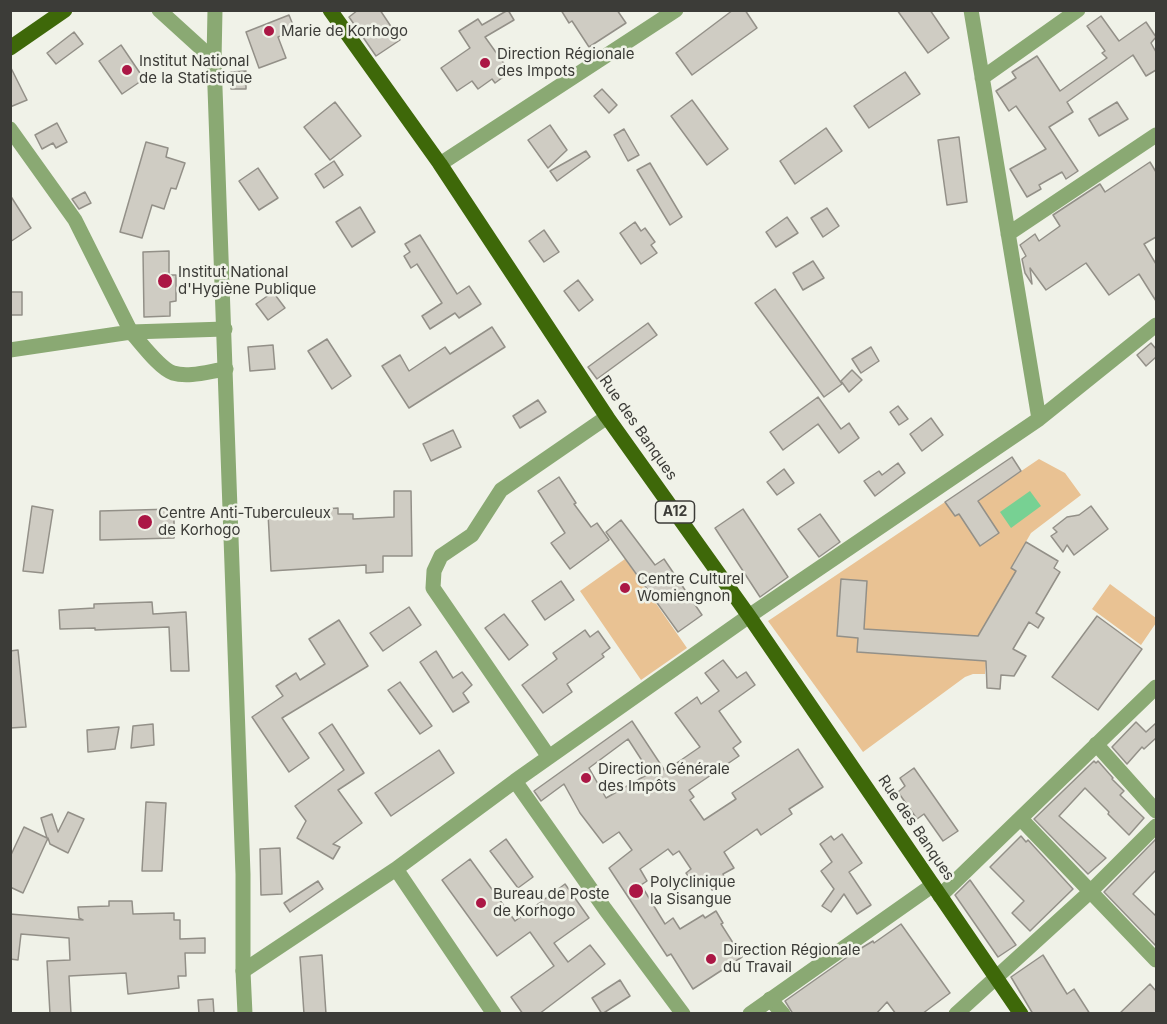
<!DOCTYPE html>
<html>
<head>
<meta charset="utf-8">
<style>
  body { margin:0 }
  #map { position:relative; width:1167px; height:1024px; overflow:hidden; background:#f0f2e8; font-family:Inter,sans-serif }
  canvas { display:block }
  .frame { position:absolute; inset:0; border:12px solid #3c3c38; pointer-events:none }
</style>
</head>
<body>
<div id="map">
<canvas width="1167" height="1024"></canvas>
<div class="frame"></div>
</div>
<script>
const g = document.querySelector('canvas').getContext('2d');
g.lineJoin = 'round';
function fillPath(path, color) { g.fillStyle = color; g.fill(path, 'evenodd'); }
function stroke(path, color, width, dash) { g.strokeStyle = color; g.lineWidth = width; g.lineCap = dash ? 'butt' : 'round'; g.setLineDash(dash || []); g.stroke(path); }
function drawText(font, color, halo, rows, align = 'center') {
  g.font = font + ' Inter,sans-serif'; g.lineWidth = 5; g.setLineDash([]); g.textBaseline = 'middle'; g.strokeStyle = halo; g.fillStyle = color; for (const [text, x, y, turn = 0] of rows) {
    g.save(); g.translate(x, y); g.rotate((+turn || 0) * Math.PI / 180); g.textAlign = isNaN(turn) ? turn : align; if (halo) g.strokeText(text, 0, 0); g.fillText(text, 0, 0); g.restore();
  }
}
fillPath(new Path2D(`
  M1039 459 1065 473 1081 495 1031 533 1011 568 1016 571 994 637 864 629 867 581 841 579 837 636 858 638 857 652 986 661 985 674H973L965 677 863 752 768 621 945 502 955 516Z
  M625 559 687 648 641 680 580 591Z
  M1110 584 1156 618V623L1141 645 1092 609Z`), '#e9c293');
fillPath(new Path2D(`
  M1030 491 1041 506 1011 528 1000 512Z`), '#77d193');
const building = new Path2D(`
  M358 10H380L400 40 376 56 349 17Z
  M508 10 514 20 485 37 510 72 495 83 492 79 478 89 472 81 457 91 441 68 470 48 459 31 478 19 482 25Z
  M561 10H617L626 23 589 47 572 21 569 23Z
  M733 10H745L757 28 692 75 676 53Z
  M897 10H930L949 38 928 53Z
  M289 15 295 30 278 37 286 58 259 68 246 32Z
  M1101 16 1119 41 1146 22 1156 37 1151 43 1156 52V70L1146 76 1133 55 1067 102 1073 112 1049 127 1078 171 1066 179 1062 172 1039 185 1041 189 1027 197 1010 169 1046 149 1016 106 1009 111 996 91 1016 78 1012 72 1037 56 1060 91 1107 58 1102 53 1105 51 1087 26Z
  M74 32 83 44 56 64 47 53Z
  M121 45 144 79 122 94 99 61Z
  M10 66 27 100 10 107Z
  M246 71V89H231V72Z
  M905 72 920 94 869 128 854 106Z
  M602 89 617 105 609 113 594 96Z
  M692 100 728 149 707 165 671 116Z
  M335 102 361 136 330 160 304 127Z
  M1117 102 1128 119 1099 136 1089 119Z
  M57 123 67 142 56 148 53 143 42 149 35 135Z
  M550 125 567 150 548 168 528 140Z
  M826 128 842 151 795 184 780 161Z
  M624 129 639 155 628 161 614 135Z
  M959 137 967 202 947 205 938 140Z
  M146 142 168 148 166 157 185 163 176 189 171 188 164 209 152 205 142 238 120 232Z
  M586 151 590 157 557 181 550 171Z
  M334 161 343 175 324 188 315 174Z
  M1150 162 1156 172V237L1144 244 1156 264V301L1139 274 1109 295 1086 263 1046 290 1030 268 1032 284 1025 273 1022 259 1026 256 1020 245 1035 234 1039 241 1060 226 1053 215 1100 184 1105 192Z
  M650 163 682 217 670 225 637 170Z
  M258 168 278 198 259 210 239 181Z
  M85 192 91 203 79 209 72 199Z
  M10 195 31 228 10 242Z
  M360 207 375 232 352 247 336 222Z
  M827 208 839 226 823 237 811 218Z
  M787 217 798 233 776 247 766 232Z
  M635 222 641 231 645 228 655 242 651 245 657 253 641 264 620 233Z
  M544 230 559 252 544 262 529 241Z
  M420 235 457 294 469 286 481 304 459 318 455 313 430 329 422 316 442 303 417 264 411 268 404 256 410 252 405 244Z
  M169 251V275H176V301L170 302V316L144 317 143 252Z
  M813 261 824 278 803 290 793 273Z
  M578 280 593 300 579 311 564 291Z
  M775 289 842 384 824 397 755 303Z
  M10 292H22V315H10Z
  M273 292 285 308 268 320 256 304Z
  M648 323 657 335 597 379 588 367Z
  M492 327 505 347 409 408 382 366 400 355 409 371 445 347 450 354Z
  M327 339 351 376 332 389 308 351Z
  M1151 343 1156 349V357L1146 366 1137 355Z
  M273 345 275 369 250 371 248 347Z
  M871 347 879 361 861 373 852 359Z
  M852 370 862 380 849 392 841 381Z
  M818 397 841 429 849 423 859 438 839 453 818 424 783 450 770 432Z
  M538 400 546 412 520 428 513 416Z
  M898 406 908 419 899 425 890 412Z
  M931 418 943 435 922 451 910 434Z
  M453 430 461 447 431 461 423 444Z
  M1012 457 1021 471 978 501 999 533 980 546 959 514 955 516 945 502Z
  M898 463 905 473 875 496 864 481 879 471 882 475Z
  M784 469 794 483 777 495 767 482Z
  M559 477 576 503 574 504 591 527 597 523 609 540 570 569 551 543 565 533 538 491Z
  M394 491H411L412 556H383V572L366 573V565L271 571 268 513 338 508V514H353V519L394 517Z
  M32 506 53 510 43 573 23 571Z
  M1091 506 1108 529 1074 555 1067 545 1063 552 1051 536 1057 532 1053 528 1067 517 1079 515Z
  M174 509V538L100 540V511Z
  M743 509 788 577 760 597 715 528Z
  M820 514 840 542 819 557 798 529Z
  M621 520 655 565 664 559 702 615 678 632 606 532Z
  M1026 542 1058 561 1054 568 1060 572 1036 613 1044 618 1038 628 1029 622 1013 649 1026 656 1014 676 1001 675 1000 689 987 688 986 661 857 652 858 638 837 636 841 579 867 581 864 629 978 636 1016 571 1011 568Z
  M561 581 574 600 545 620 532 601Z
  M152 602 153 614 186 612 189 671H171L169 627 95 630V628L60 629 59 610 94 608V604Z
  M409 607 421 625 383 651 370 633Z
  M504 614 528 645 509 660 485 628Z
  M1097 616 1142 649 1098 710 1052 677Z
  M339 620 368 666 282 718 309 758 289 772 252 717 283 696 276 686 296 673 300 680 325 664 309 639Z
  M585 630 590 637 598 631 610 648 602 654 604 657 567 684 572 692 543 713 522 685 557 659 553 653Z
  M18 650 26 727 10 728V651Z
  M436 651 453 678 462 672 472 685 463 693 469 702 453 712 420 662Z
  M723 660 737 678 746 672 755 685 719 711 741 742 733 748 739 756 689 790 694 797 690 800 704 820 736 799 732 793 798 749 823 787 789 809 792 814 761 835 757 829 724 852 734 868 723 874 726 881 712 890 706 879 695 886 686 873 691 869 679 851 673 855 668 849 640 869 647 881 641 885 665 924 673 918 680 929 703 915 705 918 716 911 723 923 721 924 742 957 693 989 671 954 667 956 609 868 632 850 619 832 603 843 580 813 564 784 541 801 534 791 632 721 665 771 700 747 675 713 697 697 701 704 719 691 705 673ZM628 739 650 773 606 798 589 768Z
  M400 682 432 726 420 734 388 690Z
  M1136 722 1146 732 1156 723V738L1144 749 1142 747 1127 764 1112 747Z
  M153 724 154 745 131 748 133 726Z
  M332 724 364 773 338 790 362 823 333 844 340 847 333 859 297 838 306 821 295 806 344 770 319 733Z
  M119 727 115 749 88 752 87 730Z
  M439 750 454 773 391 816 375 793Z
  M1094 761 1096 763 1098 761 1113 778 1112 779 1124 791 1120 795 1144 818 1129 835 1108 814 1109 812 1085 788 1059 816 1106 858 1088 874 1034 819Z
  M914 768 958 831 943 841 924 814 917 819 898 792 905 786 900 778Z
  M146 802 166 803 162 871H142Z
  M68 812 84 819 68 853 50 844 48 838 23 893 10 887V857L24 827 47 838 41 818 52 814 58 832Z
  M842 834 862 863 849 872 871 905 857 914 844 894 831 912 822 906 834 889 821 871 832 862 820 844 831 836 834 840Z
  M1021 836 1026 842 1028 840 1073 889 1030 931 1012 913 1024 901 990 867Z
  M506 839 533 877 518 888 490 851Z
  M1156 839V870L1133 894 1156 916V946L1104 892Z
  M280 848 282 894 261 895 260 849Z
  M470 859 515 921 565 884 589 918 554 943 568 962 590 945 605 964 539 1014H523L511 997 554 966 530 932 497 956 442 880Z
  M970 880 1016 945 998 957 955 895Z
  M318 881 323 889 290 912 284 903Z
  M109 901H132L133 914 174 913V920H180V939L205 938V953H185L186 976H178L179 988 128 994 126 973 69 976 71 1014H50L47 961 70 960 69 938 21 934 18 960 10 959V914L83 920 79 918 78 907 109 906Z
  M901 924 950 993 922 1014H896L887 1002 876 1014H793L785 1001 853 953 873 941 874 943Z
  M322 955 326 1014H304L300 957Z
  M1043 955 1067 994 1074 989 1090 1014H1033L1011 977Z
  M620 980 630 996 602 1014 592 998Z
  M1150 984 1156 991V1014H1119Z
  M213 999 214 1014H199L198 1000Z`);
fillPath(building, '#cfccc3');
stroke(building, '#939088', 1.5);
stroke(new Path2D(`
  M159 10 214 60
  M971 10 1039 419
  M982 78 1078 10
  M10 129 75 220 131 332 225 329
  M440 164 676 10
  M1008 234 1156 135
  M10 350 131 332C141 343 160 369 173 373 189 378 210 371 226 369
  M1096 744 1156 811
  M549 757 433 588 434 571 441 556 472 535 501 490 607 417
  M515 781 605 909 683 1014
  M1021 819 1156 960
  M396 869 494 1014
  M940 896 1156 687
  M243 971 396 869 515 781 749 616 1039 419 1156 325
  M770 999 783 1014
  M956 1014 1091 891 1156 826`), '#8aa973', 15);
stroke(new Path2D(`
  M215 10 214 60 243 874V971L245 1014
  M750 1014 933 885`), '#8aa973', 15);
stroke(new Path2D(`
  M330 10 440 164 607 417 749 616 1021 1014
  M10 48 65 10`), '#3e6809', 15);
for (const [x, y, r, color] of [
  [269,31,6,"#ab1745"],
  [485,63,6,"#ab1745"],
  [127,70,6,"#ab1745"],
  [165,281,8,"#ab1745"],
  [145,522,8,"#ab1745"],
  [625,588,6,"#ab1745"],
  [586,778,6,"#ab1745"],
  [636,891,8,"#ab1745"],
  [481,903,6,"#ab1745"],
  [711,959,6,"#ab1745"]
]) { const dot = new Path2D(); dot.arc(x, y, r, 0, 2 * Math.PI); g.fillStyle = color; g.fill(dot); stroke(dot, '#f0f2e8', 2); }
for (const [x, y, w] of [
  [675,512,39]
]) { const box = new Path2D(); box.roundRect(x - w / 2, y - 11, w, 22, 4.5); g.fillStyle = '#f0f2e8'; g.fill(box); stroke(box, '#3c3c38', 1.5); }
drawText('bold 14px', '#3c3c38', null, [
  ["A12",675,512]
]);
drawText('15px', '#3c3c38', '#f0f2e8', [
  ["Marie de Korhogo",281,31],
  ["Direction Régionale",497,54],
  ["des Impots",497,71],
  ["Institut National",139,61],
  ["de la Statistique",139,78],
  ["Institut National",178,272],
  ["d'Hygiène Publique",178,289],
  ["Centre Anti-Tuberculeux",158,513],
  ["de Korhogo",158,530],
  ["Centre Culturel",637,579],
  ["Womiengnon",637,596],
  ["Direction Générale",598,769],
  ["des Impôts",598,786],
  ["Polyclinique",650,882],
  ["la Sisangue",650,899],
  ["Bureau de Poste",493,894],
  ["de Korhogo",493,911],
  ["Direction Régionale",723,950],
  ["du Travail",723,967]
], 'left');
drawText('15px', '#3c3c38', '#f0f2e8', [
  ["Rue des Banques",638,428,55],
  ["Rue des Banques",916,828,56]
]);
</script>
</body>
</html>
